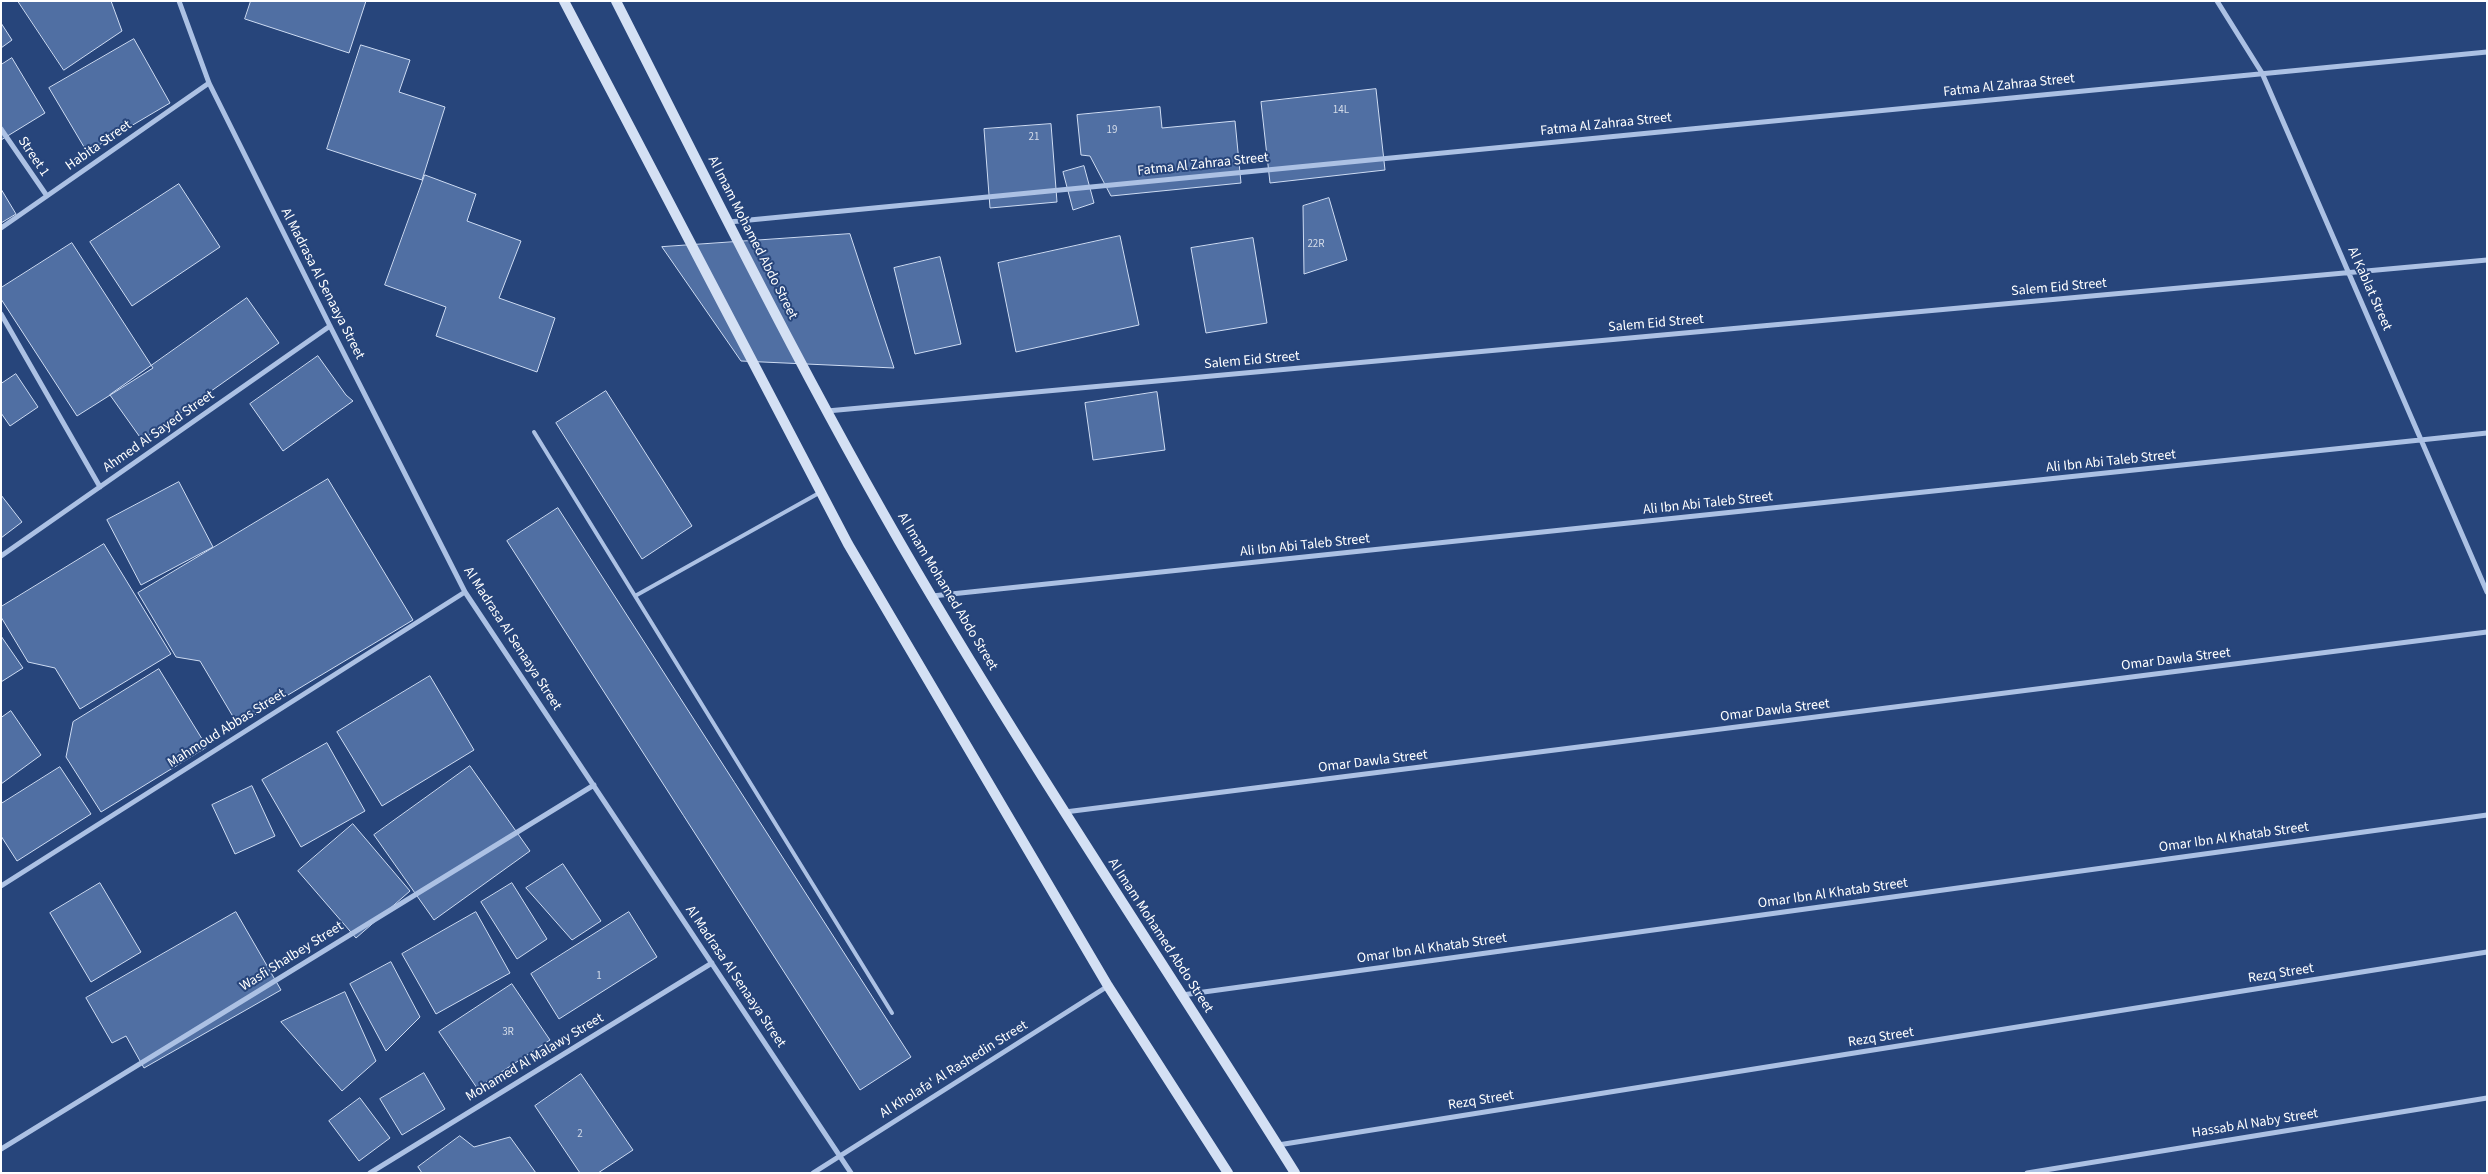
<!DOCTYPE html>
<html>
<head>
<meta charset="utf-8">
<style>
  body { margin:0 }
  #map { position:relative; width:2488px; height:1174px; overflow:hidden; background:#27457b; font-family:"Source Sans 3",sans-serif }
  canvas { display:block }
  .frame { position:absolute; inset:0; border:2px solid #fff; pointer-events:none }
</style>
</head>
<body>
<div id="map">
<canvas width="2488" height="1174"></canvas>
<div class="frame"></div>
</div>
<script>
const g = document.querySelector('canvas').getContext('2d');
g.lineJoin = 'round';
function fillPath(path, color) { g.fillStyle = color; g.fill(path, 'evenodd'); }
function stroke(path, color, width, dash) { g.strokeStyle = color; g.lineWidth = width; g.lineCap = dash ? 'butt' : 'round'; g.setLineDash(dash || []); g.stroke(path); }
function drawText(font, color, halo, rows, align = 'center') {
  g.font = font + ' "Source Sans 3",sans-serif'; g.lineWidth = 4; g.setLineDash([]); g.textBaseline = 'middle'; g.strokeStyle = halo; g.fillStyle = color; for (const [text, x, y, turn = 0] of rows) {
    g.save(); g.translate(x, y); g.rotate((+turn || 0) * Math.PI / 180); g.textAlign = isNaN(turn) ? turn : align; if (halo) g.strokeText(text, 0, 0); g.fillText(text, 0, 0); g.restore();
  }
}
const building = new Path2D(`
  M18 1H111L122 31 64 70Z
  M251 1H366L349 53 245 19Z
  M1 23 12 40 1 48Z
  M134 39 170 103 87 152 49 88Z
  M361 45 410 60 399 92 445 107 422 180 327 149Z
  M12 58 45 113 1 140V65Z
  M1376 89 1385 170 1270 183 1261 102Z
  M1160 107 1162 128 1235 121 1241 183 1111 196 1090 156 1081 155 1077 115Z
  M1051 124 1057 202 990 208 984 129Z
  M1084 166 1094 203 1073 210 1063 172Z
  M425 175 476 194 467 221 521 241 499 298 555 318 537 372 436 336 446 307 385 285Z
  M179 184 220 247 132 306 90 242Z
  M1 189 16 214 1 223Z
  M1329 198 1347 260 1304 274 1303 206Z
  M850 234 894 368 741 361 662 247Z
  M1120 236 1139 325 1016 352 998 263Z
  M1253 238 1267 323 1206 333 1191 248Z
  M72 243 153 368 77 416 1 299V288Z
  M940 257 961 344 915 354 894 268Z
  M247 298 279 343 142 440 110 395Z
  M318 356 346 395 353 401 283 451 250 404Z
  M16 374 38 407 10 426 1 413V384Z
  M606 391 692 526 642 559 556 423Z
  M1157 392 1165 450 1093 460 1085 403Z
  M328 479 413 620 238 725 200 661 176 657 138 593Z
  M179 482 213 547 141 585 107 520Z
  M1 495 22 522 1 538Z
  M558 508 911 1057 860 1090 507 541Z
  M104 544 171 654 80 709 55 668 28 662 1 617V607Z
  M1 636 23 668 1 682Z
  M159 669 207 747 101 812 66 757 73 722Z
  M430 676 474 750 382 806 337 732Z
  M11 711 41 755 1 784V718Z
  M327 743 365 811 301 847 262 780Z
  M470 766 530 851 434 920 374 835Z
  M60 767 91 814 17 861 1 836V804Z
  M252 786 275 836 235 854 212 805Z
  M353 824 410 891 356 938 298 871Z
  M563 864 601 921 572 940 526 888Z
  M100 883 141 952 91 982 50 913Z
  M512 883 547 939 517 959 481 902Z
  M236 912 281 990 144 1068 126 1036 112 1043 86 998Z
  M476 912 510 973 436 1014 402 954Z
  M629 912 657 957 559 1019 531 974Z
  M391 962 420 1017 386 1051 350 984Z
  M512 984 550 1040 477 1088 439 1032Z
  M345 992 376 1061 342 1091 281 1022Z
  M424 1073 445 1109 402 1135 380 1099Z
  M581 1074 633 1150 598 1173H580L535 1106Z
  M360 1098 390 1138 359 1161 329 1121Z
  M460 1136 474 1147 510 1137 536 1173H422L418 1167Z`);
fillPath(building, '#506fa3');
stroke(building, '#cedcf3', 1);
stroke(new Path2D(`
  M534 432 892 1013
  M635 596 819 493`), '#acc1e4', 4);
stroke(new Path2D(`
  M179 1 209 83 330 326 465 592 851 1173
  M2217 1 2262 73 2487 592
  M1 129 47 196
  M729 222 2487 52
  M1 228 209 83
  M1 314 100 487
  M827 411 2487 260
  M1 556 330 326
  M932 596 2487 433
  M1065 812 2487 632
  M1 886 465 592
  M1182 995 2487 815
  M1278 1145 2487 952
  M1 1149 594 785
  M370 1173 712 963
  M813 1173 1108 986
  M2027 1173 2487 1098`), '#acc1e4', 5);
stroke(new Path2D(`
  M564 1 848 544 1108 986 1228 1173
  M616 1C718 202 817 404 932 597 1048 792 1175 981 1295 1173`), '#d4e0f4', 10);
drawText('11px', '#d3dbe8', null, [
  ["14L",1341,111],
  ["19",1112,131],
  ["21",1034,138],
  ["22R",1316,245],
  ["1",599,977],
  ["3R",508,1033],
  ["2",580,1135]
]);
drawText('14px', '#fff', '#27457b', [
  ["Fatma Al Zahraa Street",2009,86,-6],
  ["Fatma Al Zahraa Street",1606,125,-6],
  ["Habita Street",99,146,-35],
  ["Street 1",33,157,56],
  ["Fatma Al Zahraa Street",1203,165,-6],
  ["Al Imam Mohamed Abdo Street",752,238,63],
  ["Al Madrasa Al Senaaya Street",322,284,63],
  ["Salem Eid Street",2059,288,-5],
  ["Al Kablat Street",2369,289,66],
  ["Salem Eid Street",1656,324,-5],
  ["Salem Eid Street",1252,361,-5],
  ["Ahmed Al Sayed Street",159,432,-35],
  ["Ali Ibn Abi Taleb Street",2111,462,-6],
  ["Ali Ibn Abi Taleb Street",1708,504,-6],
  ["Ali Ibn Abi Taleb Street",1305,546,-6],
  ["Al Imam Mohamed Abdo Street",947,592,59],
  ["Al Madrasa Al Senaaya Street",512,639,57],
  ["Omar Dawla Street",2176,660,-7],
  ["Omar Dawla Street",1775,711,-7],
  ["Mahmoud Abbas Street",227,729,-32],
  ["Omar Dawla Street",1373,762,-7],
  ["Omar Ibn Al Khatab Street",2234,838,-8],
  ["Omar Ibn Al Khatab Street",1833,894,-8],
  ["Al Imam Mohamed Abdo Street",1160,936,57],
  ["Omar Ibn Al Khatab Street",1432,949,-8],
  ["Wasfi Shalbey Street",292,957,-32],
  ["Rezq Street",2281,974,-9],
  ["Al Madrasa Al Senaaya Street",735,977,56],
  ["Rezq Street",1881,1038,-9],
  ["Mohamed Al Malawy Street",535,1058,-31],
  ["Al Kholafa' Al Rashedin Street",954,1070,-32],
  ["Rezq Street",1481,1101,-9],
  ["Hassab Al Naby Street",2255,1124,-9]
]);
</script>
</body>
</html>
